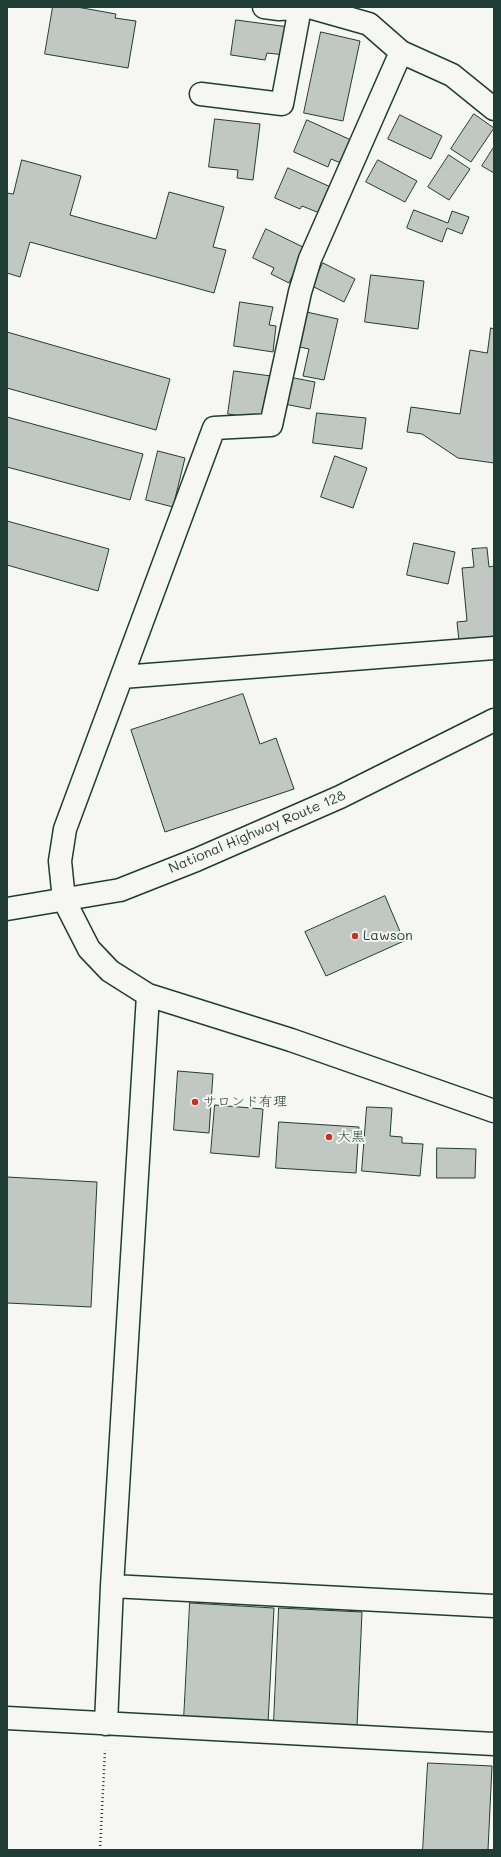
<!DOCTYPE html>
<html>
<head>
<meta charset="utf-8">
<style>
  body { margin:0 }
  #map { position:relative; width:501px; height:1857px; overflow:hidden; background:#f6f6f2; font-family:Mali,sans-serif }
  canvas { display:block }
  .frame { position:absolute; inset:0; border:8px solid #1f3d34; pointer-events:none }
</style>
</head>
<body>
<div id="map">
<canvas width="501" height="1857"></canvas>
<div class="frame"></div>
</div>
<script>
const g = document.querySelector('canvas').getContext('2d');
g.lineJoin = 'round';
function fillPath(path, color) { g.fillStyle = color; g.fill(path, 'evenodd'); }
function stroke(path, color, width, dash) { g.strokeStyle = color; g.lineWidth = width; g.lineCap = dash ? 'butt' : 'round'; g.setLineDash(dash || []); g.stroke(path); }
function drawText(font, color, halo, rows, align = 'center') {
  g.font = font + ' Mali,"Klee One",sans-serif'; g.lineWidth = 4; g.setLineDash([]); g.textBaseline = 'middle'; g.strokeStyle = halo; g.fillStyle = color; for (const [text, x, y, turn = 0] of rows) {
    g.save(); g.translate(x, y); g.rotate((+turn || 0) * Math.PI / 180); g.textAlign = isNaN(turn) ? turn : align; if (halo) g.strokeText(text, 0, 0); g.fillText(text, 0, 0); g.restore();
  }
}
const building = new Path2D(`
  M53 7H77L116 14 115 18 136 21 128 68 45 54Z
  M236 20 289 27 285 55 267 53 265 60 231 55Z
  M321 32 360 41 343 121 304 113Z
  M474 114 494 128 471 162 451 149Z
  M400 115 442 136 431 159 388 139Z
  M215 119 260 124 253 180 237 178 238 170 209 167Z
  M307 120 351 140 341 163 331 159 328 167 294 152Z
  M494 147V173L482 166Z
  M449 155 470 169 449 200 428 187Z
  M22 160 81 176 70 215 156 239 169 192 224 207 213 247 226 250 214 293 30 242 20 277 7 273V193L13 194Z
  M378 160 417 181 405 202 366 182Z
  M288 168 333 188 322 214 302 206 300 209 275 198Z
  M414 210 448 223 452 211 469 217 462 234 447 228 442 242 407 228Z
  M266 229 305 248 289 283 271 274 274 268 253 258Z
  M323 263 355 279 344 302 312 286Z
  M371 275 424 281 418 329 365 322Z
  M240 302 273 307 269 325 276 326 273 352 234 346Z
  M302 311 338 319 324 380 303 376 309 349 295 346Z
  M491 328 494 329V463L458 458 422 434 407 432 411 407 460 414 470 350 487 353Z
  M7 332 170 379 156 430 7 388Z
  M234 371 271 376 265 420 228 414Z
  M289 377 315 382 310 409 284 404Z
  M317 413 366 418 362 449 313 443Z
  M7 417 143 454 130 500 7 467Z
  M158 451 185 458 173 507 146 500Z
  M335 456 367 468 353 508 321 497Z
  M7 521 109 549 98 591 7 565Z
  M414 543 455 552 448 584 407 575Z
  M487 548 489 567 494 566V638L459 641 457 622 467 621 462 568 474 567 472 549Z
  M243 694 260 744 276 738 294 789 165 832 131 730Z
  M385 896 404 941 326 976 305 932Z
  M178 1071 213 1074 209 1133 174 1130Z
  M215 1105 263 1109 259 1157 211 1153Z
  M367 1107 392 1108 390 1136 402 1137V1143L423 1144 420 1176 362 1171Z
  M279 1122 359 1127 356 1173 276 1168Z
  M437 1148 476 1149 475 1178H437Z
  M7 1177 97 1182 91 1307 7 1303Z
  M190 1603 274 1608 268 1723 184 1719Z
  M279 1608 362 1612 357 1726 274 1722Z
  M428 1763 492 1766 488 1850H423Z`);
fillPath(building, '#c1c8c3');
stroke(building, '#1f3d34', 1);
const minor = new Path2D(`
  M264 7 279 9 309 7 369 24 401 52
  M201 94 282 104 300 8
  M494 109 452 75 401 52 310 259 300 292 271 425 214 428 65 829 60 861 64 900 89 949 110 971 148 995 291 1040 494 1111
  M122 677 494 648
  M112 1586 494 1606
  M7 1718 494 1744
  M106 1724 112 1586 148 995`);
const highway = new Path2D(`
  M7 909 120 890 196 860 340 797 494 720`);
stroke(minor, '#1f3d34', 25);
stroke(highway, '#1f3d34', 25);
stroke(new Path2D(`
  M100 1850 105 1750`), '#1f3d34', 2.5, [1, 3]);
stroke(minor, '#f6f6f2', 22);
stroke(highway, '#f6f6f2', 22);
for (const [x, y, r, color] of [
  [355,936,4,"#c8321e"],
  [195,1102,4,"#c8321e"],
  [329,1137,4,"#c8321e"]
]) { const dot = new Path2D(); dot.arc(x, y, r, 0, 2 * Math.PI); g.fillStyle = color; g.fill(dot); stroke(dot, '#f6f6f2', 1.5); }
drawText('14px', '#1f3d34', '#f6f6f2', [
  ["National Highway Route 128",257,832,-23]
]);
drawText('14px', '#1f3d34', '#f6f6f2', [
  ["Lawson",363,936],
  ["サロンド有理",203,1102],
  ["大黒",337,1137]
], 'left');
</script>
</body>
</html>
